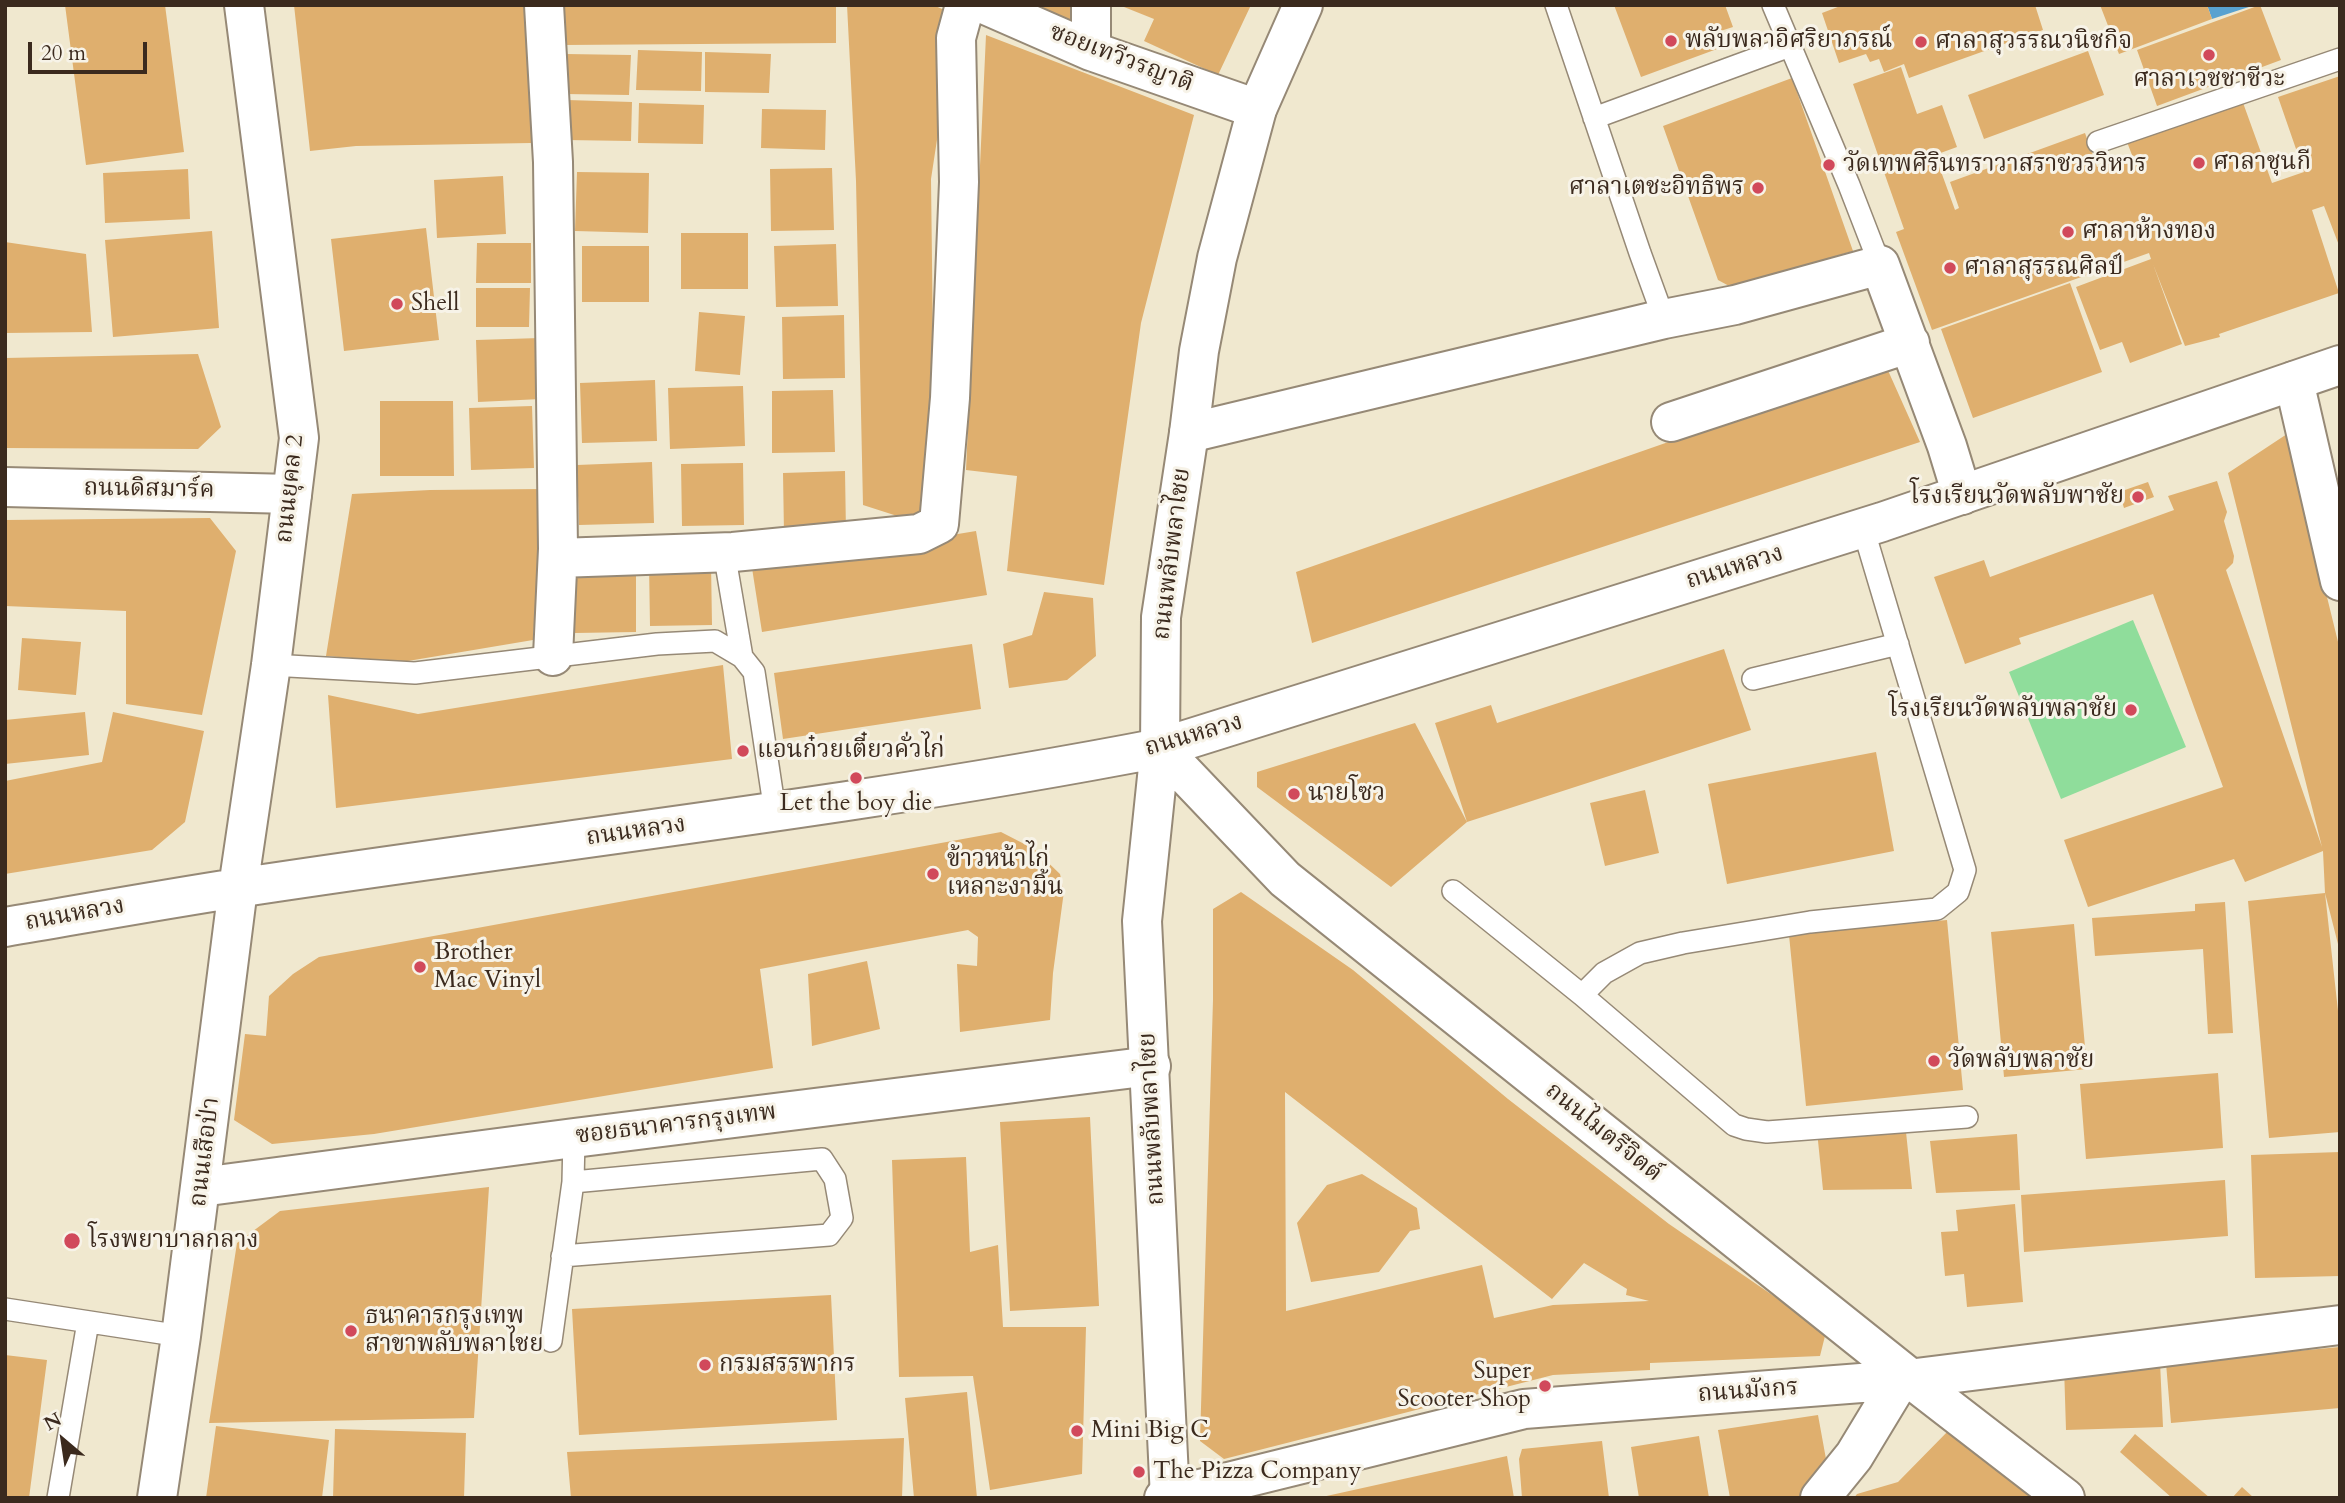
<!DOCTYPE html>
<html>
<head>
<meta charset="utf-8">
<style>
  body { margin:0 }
  #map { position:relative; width:2345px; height:1503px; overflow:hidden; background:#f0e8cf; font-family:Cardo,serif }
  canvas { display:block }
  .frame { position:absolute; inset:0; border:7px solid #3b2a1e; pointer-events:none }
  .north { position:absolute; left:28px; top:1405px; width:70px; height:70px; -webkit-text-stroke:5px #f7f3e8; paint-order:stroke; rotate:331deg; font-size:19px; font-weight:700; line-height:28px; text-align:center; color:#3b2a1e }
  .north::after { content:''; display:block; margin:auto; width:24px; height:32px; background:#3b2a1e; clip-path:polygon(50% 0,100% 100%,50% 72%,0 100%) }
  .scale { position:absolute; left:28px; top:42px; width:119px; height:32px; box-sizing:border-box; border:4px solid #3b2a1e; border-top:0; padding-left:9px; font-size:21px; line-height:24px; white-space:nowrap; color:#3b2a1e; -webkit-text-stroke:5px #f7f3e8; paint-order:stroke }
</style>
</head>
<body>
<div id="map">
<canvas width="2345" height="1503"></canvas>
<div class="frame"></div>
<div class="north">N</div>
<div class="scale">20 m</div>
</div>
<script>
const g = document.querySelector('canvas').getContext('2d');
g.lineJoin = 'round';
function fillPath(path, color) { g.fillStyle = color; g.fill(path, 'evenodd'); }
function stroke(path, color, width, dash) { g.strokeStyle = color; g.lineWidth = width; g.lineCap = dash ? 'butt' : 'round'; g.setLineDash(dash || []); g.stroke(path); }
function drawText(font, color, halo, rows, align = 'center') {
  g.font = font + ' Cardo,"Noto Serif Thai",serif'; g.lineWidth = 6; g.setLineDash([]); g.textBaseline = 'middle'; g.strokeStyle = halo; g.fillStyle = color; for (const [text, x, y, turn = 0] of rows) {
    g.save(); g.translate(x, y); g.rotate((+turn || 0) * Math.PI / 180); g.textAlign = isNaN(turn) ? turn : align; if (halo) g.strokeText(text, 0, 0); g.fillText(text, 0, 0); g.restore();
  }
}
fillPath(new Path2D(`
  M2133 620 2186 747 2061 799 2009 672Z`), '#8fdd9b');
fillPath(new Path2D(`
  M2207 5H2255L2212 19Z`), '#59a2d0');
fillPath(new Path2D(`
  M65 5H165L184 152 86 165Z
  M294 5H532L536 49 531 143 356 146 310 151Z
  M564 5H836V43L564 45Z
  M847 5H933L956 15 931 179 934 427 919 523 863 505 856 181Z
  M1029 5H1079V35Z
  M1119 5H1251L1218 75 1144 41 1154 19Z
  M1614 5H1725L1733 27 1711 34 1717 49 1641 77Z
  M1843 5H2035L2043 30 1909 78 1904 64 1884 72 1879 59 1870 62 1866 54 1839 63 1822 13Z
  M2100 5H2207L2212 19 2119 54Z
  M2260 5 2281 60 2157 106 2137 50Z
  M986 35 1194 115 1141 323 1104 585 1007 571 1017 476 966 470Z
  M638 50 702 52 701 91 636 90Z
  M2088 51 2104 95 1984 139 1968 95Z
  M705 52 771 54 769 93 705 92Z
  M566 54 631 55 629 95 565 94Z
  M1901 67 1917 114 1942 105 1957 147 1935 155 1955 210 1959 208 1950 182 2085 133 2097 167 2132 155 2127 142 2242 100 2272 183 2304 172 2278 97 2340 76V248L2324 206 2312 210 2339 293 2219 334 2220 337 2185 346 2153 264 2182 344 2130 363 2122 342 2100 350 2076 287 2151 259 2149 253 1932 330 1896 232 1904 229 1853 84Z
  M1792 78 1853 251 1731 287 1718 280 1663 126Z
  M567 100 632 102 631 141 566 140Z
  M639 103 704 105 703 144 638 143Z
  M762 109 826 110 825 150 761 148Z
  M832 168 834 230 771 231 770 169Z
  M188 169 190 219 105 223 103 173Z
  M577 172 649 173 648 233 575 231Z
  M503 176 506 234 437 238 434 180Z
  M426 228 439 340 344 351 331 239Z
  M212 231 219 328 113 337 105 240Z
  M681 233H748V289H681Z
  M5 242 86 254 92 332 5 333Z
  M477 243H531V283H476Z
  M836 244 838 306 776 307 774 246Z
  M582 246H649V302H582Z
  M2070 283 2102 372 1973 418 1941 329Z
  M476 288H530L529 327H476Z
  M699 312 745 316 740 375 695 371Z
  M844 315 845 378 783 379 782 317Z
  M540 338 541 399 478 402 476 340Z
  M198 354 221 427 198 449 5 448V358Z
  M1886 366 1920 442 1312 643 1296 572Z
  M655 380 657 441 582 443 580 383Z
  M743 386 745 446 670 449 668 388Z
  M833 390 835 452 772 453V391Z
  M380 401H453L454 476H380Z
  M532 406 534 468 471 470 469 408Z
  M2287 434 2340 650 2339 948 2325 893 2323 851 2245 882 2234 859 2088 907 2064 840 2223 787 2153 594 2019 638 2021 644 1965 664 1934 577 1984 560 1990 577 2174 510 2168 496 2217 481 2227 512 2224 521 2234 556 2233 563 2226 570 2322 847 2228 473Z
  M652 462 654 523 579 525 577 465Z
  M743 463 744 525 682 526 681 464Z
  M845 471 846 533 784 534 783 473Z
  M2148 482 2154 497 2124 508 2119 492Z
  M543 489 533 640 402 662 326 656 352 494 430 490Z
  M210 518 236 551 202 715 126 704V611L5 606V520Z
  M976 531 987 595 762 632 752 568Z
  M711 563 712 625 650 626 649 564Z
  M636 570V632L575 633V571Z
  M1044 592 1093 598 1096 656 1067 680 1009 688 1003 644 1032 635Z
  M22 638 81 642 76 695 18 690Z
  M972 644 981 709 783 739 774 673Z
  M1724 649 1751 730 1467 822 1391 887 1257 787V772L1415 723 1467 822 1435 723 1491 705 1497 723Z
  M723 665 732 759 336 808 328 695 418 714Z
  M85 712 89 755 5 764V720Z
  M113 712 204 731 185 822 152 850 5 874V781L102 762Z
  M1876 752 1894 851 1727 884 1708 784Z
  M1645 790 1659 853 1605 866 1590 803Z
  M1001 832 1034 849 1060 874 1064 891 1053 973 1050 1020 960 1032 957 964 977 966 978 937 968 930 760 969 773 1068 374 1134 272 1144 234 1120 245 1034 266 1036 269 996 293 974 319 957Z
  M1241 892 1353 970 1508 1099 1669 1224 1826 1332 1820 1356 1650 1363V1370L1553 1375 1224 1459 1200 1441 1213 1000V909ZM1285 1092 1552 1299 1584 1263 1627 1289 1626 1295 1649 1301 1553 1305 1494 1318 1482 1265 1286 1311Z
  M2325 893 2340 1029V1132L2269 1138 2248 901Z
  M2225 902 2233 1033 2208 1034 2203 949 2095 956 2092 918 2195 911V904Z
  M1947 920 1963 1090 1806 1106 1789 935Z
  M2074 924 2087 1069 2004 1077 1991 932Z
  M867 961 880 1029 812 1046 808 974Z
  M2218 1073 2223 1148 2086 1159 2080 1084Z
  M1090 1117 1099 1306 1010 1311 1000 1122Z
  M1817 1131 1906 1132 1912 1189 1823 1190Z
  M2017 1134 2020 1190 1936 1193 1930 1141Z
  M2340 1152V1276L2255 1278 2251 1155Z
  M966 1157 970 1252 998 1245 1003 1327H1086L1082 1474 990 1490 973 1376 899 1377 892 1160Z
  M1362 1174 1417 1208 1420 1229 1410 1231 1379 1272 1311 1282 1297 1223 1327 1185Z
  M2225 1180 2228 1236 2024 1252 2021 1195Z
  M489 1187 474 1418 209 1423 237 1243 280 1211Z
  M2015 1204 2023 1302 1967 1307 1964 1274 1945 1276 1941 1232 1958 1231 1956 1210Z
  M831 1295 837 1420 579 1435 572 1309Z
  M2340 1347V1408L2171 1423 2166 1363Z
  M5 1355 47 1360 29 1498H5Z
  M2160 1362 2163 1427 2066 1430 2064 1366Z
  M967 1392 977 1498H914L905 1398Z
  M1818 1415 1828 1470 1805 1498H1730L1718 1430Z
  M216 1426 329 1440 322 1498H206Z
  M335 1429 466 1433 464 1498H333Z
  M1950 1429 2033 1498H1854L1857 1494 1898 1482Z
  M2135 1434 2210 1498H2172L2120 1452Z
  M1699 1436 1709 1498H1639L1631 1447Z
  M904 1438 902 1498H571L567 1452Z
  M1602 1441 1609 1498H1522L1519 1459 1522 1449Z
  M1507 1456 1514 1498H1323L1322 1497Z
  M2242 1487 2254 1498H2232Z`), '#dfaf6e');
const service = new Path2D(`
  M1556 5 1640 253 1664 319
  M1773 5 1849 185 1880 265
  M1594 118 1790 46
  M2098 142 2340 59
  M724 552 742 657
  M271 665 415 673 657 644 715 641 742 657 754 672 775 812
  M1753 679 1898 644
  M1453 891 1582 995 1604 973 1640 953 1683 943 1810 922 1937 909 1958 892 1965 870 1863 528
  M1582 995 1734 1125 1746 1129 1767 1132 1967 1117
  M562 1256 829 1235 842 1218 835 1179 822 1159 573 1182
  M5 1309 181 1336
  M551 1341 573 1182 574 1138
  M58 1498 88 1322`);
const minor = new Path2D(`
  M544 5 553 162 558 549 553 656
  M986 5 1091 51 1257 109
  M1091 51V5
  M2294 381 2340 581
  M1671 422 1910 343
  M1189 433 1664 319 1735 305 1880 265 1947 446 1962 495
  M5 487 292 494
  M558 558 733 552 919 534 939 524 950 398 959 182 956 38 965 5
  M201 1187 574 1138 1151 1066
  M1164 1498 1524 1409 1900 1380 2340 1325
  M1820 1498 1854 1456 1900 1380`);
const tertiary = new Path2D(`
  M1160 748 1285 879 1911 1379 2065 1498
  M5 927C82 914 160 900 237 888 545 841 855 807 1160 748L1882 522 2340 365
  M157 1498 181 1336 238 888 271 665 299 438 244 5
  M1170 1498 1142 921 1160 748 1161 617 1189 433 1199 351 1217 258 1257 109 1303 5`);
stroke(service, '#968976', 24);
stroke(minor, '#968976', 42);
stroke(tertiary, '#968976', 42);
stroke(service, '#fff', 21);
stroke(minor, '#fff', 38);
stroke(tertiary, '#fff', 38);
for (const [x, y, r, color] of [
  [1671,41,7,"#d1495b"],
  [1921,42,7,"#d1495b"],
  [2209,55,7,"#d1495b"],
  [2199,163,7,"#d1495b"],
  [1829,165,7,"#d1495b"],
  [1758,188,7,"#d1495b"],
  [2068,232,7,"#d1495b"],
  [1950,268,7,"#d1495b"],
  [397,304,7,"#d1495b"],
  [2138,497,7,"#d1495b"],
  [2131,710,7,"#d1495b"],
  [743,751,7,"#d1495b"],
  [856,778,7,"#d1495b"],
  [1294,794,7,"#d1495b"],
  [933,874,7,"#d1495b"],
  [420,967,7,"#d1495b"],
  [1934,1061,7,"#d1495b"],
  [72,1241,9,"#d1495b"],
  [351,1331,7,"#d1495b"],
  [705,1365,7,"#d1495b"],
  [1545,1386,7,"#d1495b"],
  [1077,1431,7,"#d1495b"],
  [1139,1472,7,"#d1495b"]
]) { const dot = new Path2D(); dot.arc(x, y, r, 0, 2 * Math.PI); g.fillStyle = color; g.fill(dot); stroke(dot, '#f7f3e8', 2.5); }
drawText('24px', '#3b2a1e', '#f7f3e8', [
  ["พลับพลาอิศริยาภรณ์",1685,41],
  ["ศาลาสุวรรณวนิชกิจ",1935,42],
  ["ศาลาเวชชาชีวะ",2209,80,"center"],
  ["ศาลาชุนกี",2213,163],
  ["วัดเทพศิรินทราวาสราชวรวิหาร",1843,165],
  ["ศาลาเตชะอิทธิพร",1744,188,"right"],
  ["ศาลาห้างทอง",2082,232],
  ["ศาลาสุรรณศิลป์",1964,268],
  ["Shell",411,304],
  ["โรงเรียนวัดพลับพาชัย",2124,497,"right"],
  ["โรงเรียนวัดพลับพลาชัย",2117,710,"right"],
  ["แอนก๋วยเตี๋ยวคั่วไก่",757,751],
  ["นายโซว",1308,794],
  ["Let the boy die",856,804,"center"],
  ["ข้าวหน้าไก่",947,860],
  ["เหลาะงามิ้น",947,888],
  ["Brother",434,953],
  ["Mac Vinyl",434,981],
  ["วัดพลับพลาชัย",1948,1061],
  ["โรงพยาบาลกลาง",88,1241],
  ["ธนาคารกรุงเทพ",365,1317],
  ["สาขาพลับพลาไชย",365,1345],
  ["กรมสรรพากร",719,1365],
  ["Super",1531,1372,"right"],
  ["Scooter Shop",1531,1400,"right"],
  ["Mini Big C",1091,1431],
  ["The Pizza Company",1153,1472]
], 'left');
drawText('24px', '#3b2a1e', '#f7f3e8', [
  ["ซอยเทวีวรญาติ",1121,59,21],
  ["ถนนยุคล 2",291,489,-84],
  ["ถนนดิสมาร์ค",149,490,1],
  ["ถนนพลับพลาไชย",1173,554,-83],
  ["ถนนหลวง",1735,568,-17],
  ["ถนนหลวง",1194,736,-16],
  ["ถนนหลวง",636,832,-8],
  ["ถนนหลวง",75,915,-10],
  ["ถนนพลับพลาไชย",1153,1119,-93],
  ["ซอยธนาคารกรุงเทพ",676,1125,-7],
  ["ถนนไมตรีจิตต์",1603,1133,39],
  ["ถนนเสือป่า",206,1152,-83],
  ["ถนนมังกร",1748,1392,-4]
]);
</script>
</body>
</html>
